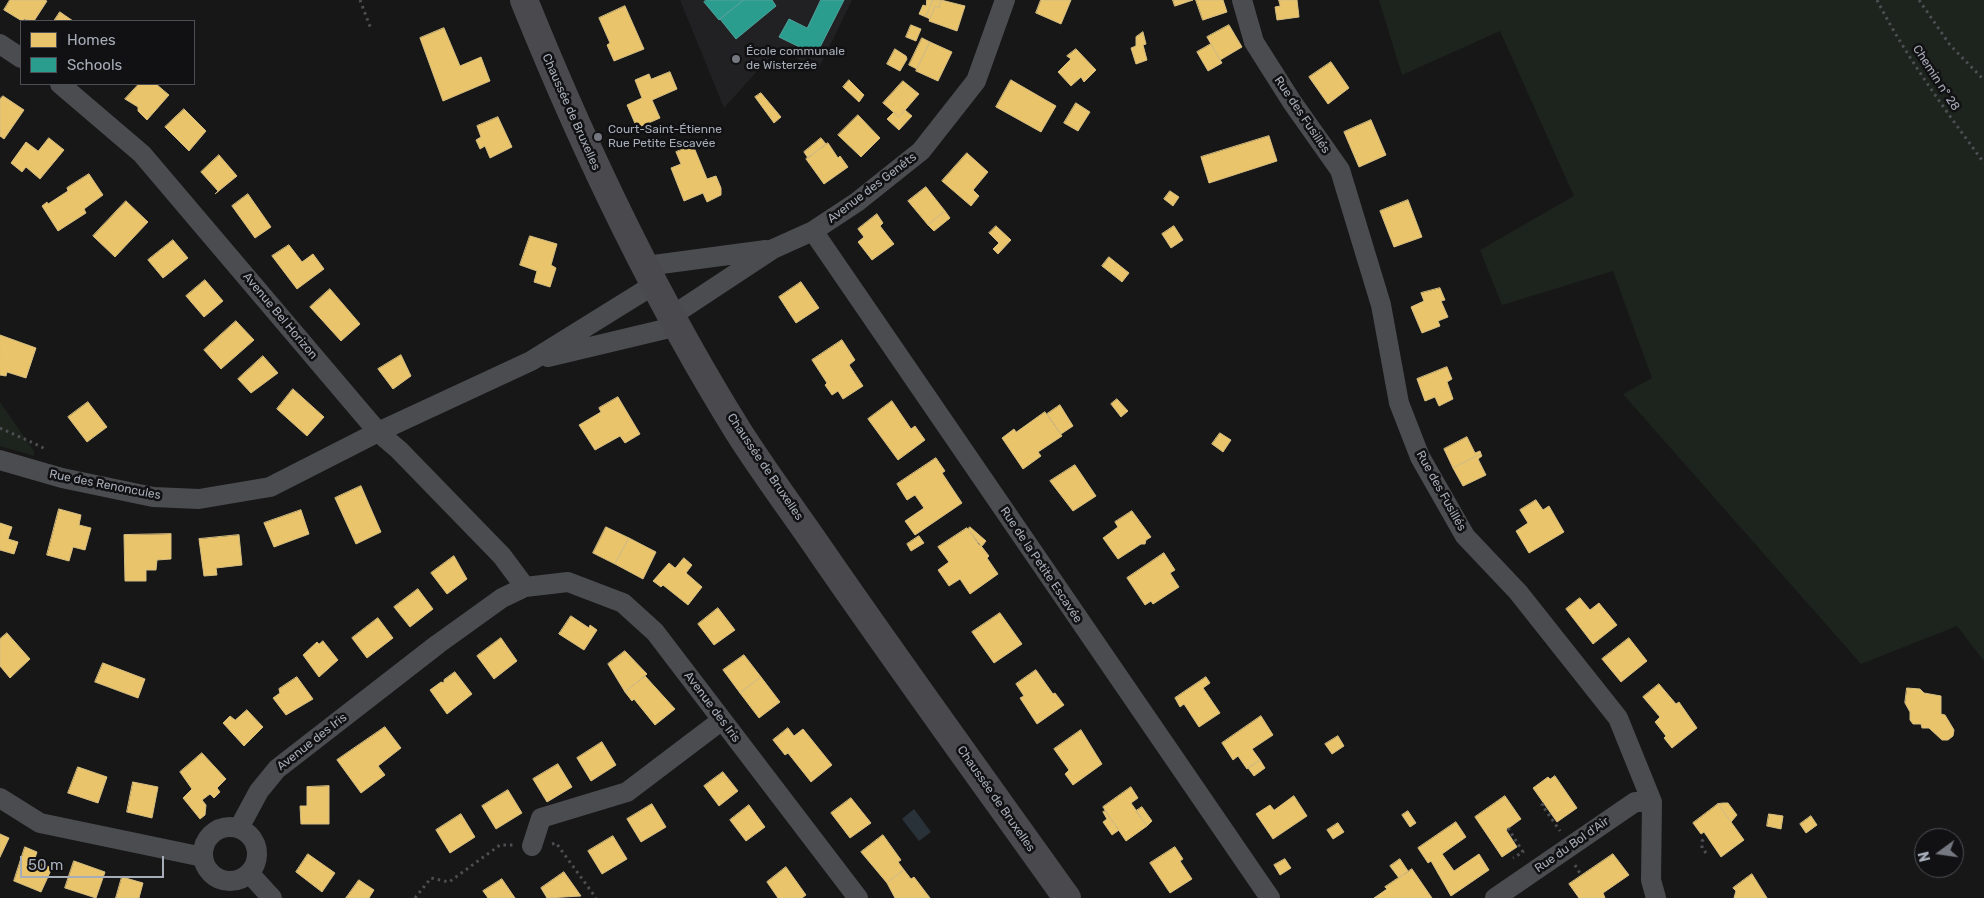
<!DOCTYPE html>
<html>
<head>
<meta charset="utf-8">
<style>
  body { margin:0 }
  #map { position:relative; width:1984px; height:898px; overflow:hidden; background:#171717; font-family:Rubik,sans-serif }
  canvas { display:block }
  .legend { position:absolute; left:20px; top:20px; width:175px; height:65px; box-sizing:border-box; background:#111113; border:1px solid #4d4f55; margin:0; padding:6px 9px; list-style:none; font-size:15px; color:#a7adb8 }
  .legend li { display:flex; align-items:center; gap:10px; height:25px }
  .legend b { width:25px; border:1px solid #4d4f55 }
  .north { position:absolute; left:1914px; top:828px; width:50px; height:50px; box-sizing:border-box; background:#111113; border:1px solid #4d4f55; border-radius:50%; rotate:256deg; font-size:14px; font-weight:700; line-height:20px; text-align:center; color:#a7adb8 }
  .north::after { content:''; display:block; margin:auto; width:18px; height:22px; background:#757880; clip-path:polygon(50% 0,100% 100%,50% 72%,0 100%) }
  .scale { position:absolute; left:20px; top:856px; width:144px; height:22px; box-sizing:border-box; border:2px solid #a7adb8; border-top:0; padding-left:6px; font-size:15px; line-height:18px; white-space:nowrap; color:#a7adb8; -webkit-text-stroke:4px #111113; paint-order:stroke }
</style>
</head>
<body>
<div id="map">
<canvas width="1984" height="898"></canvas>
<ul class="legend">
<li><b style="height:14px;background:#e9c46a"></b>Homes</li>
<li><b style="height:14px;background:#2a9d8f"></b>Schools</li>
</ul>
<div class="north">N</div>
<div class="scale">50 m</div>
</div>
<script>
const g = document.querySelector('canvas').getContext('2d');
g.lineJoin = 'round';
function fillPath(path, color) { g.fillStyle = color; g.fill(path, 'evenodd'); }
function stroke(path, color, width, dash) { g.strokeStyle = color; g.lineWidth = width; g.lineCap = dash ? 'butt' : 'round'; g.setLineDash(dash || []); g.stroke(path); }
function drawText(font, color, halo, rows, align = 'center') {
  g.font = font + ' Rubik,sans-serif'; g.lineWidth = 5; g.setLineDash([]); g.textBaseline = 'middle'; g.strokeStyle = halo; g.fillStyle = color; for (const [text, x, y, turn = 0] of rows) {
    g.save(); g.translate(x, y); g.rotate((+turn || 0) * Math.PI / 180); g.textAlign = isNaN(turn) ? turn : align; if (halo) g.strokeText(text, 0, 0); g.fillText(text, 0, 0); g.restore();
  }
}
fillPath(new Path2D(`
  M680 0H852L817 72 779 47 724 108Z`), '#212123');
fillPath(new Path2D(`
  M1379 0H1984V661L1957 626 1861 664 1623 394 1652 378 1613 271 1502 305 1480 250 1574 196 1500 31 1402 75Z
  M0 402 34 451V456L0 446Z`), '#1d241e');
fillPath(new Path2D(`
  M914 809 931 832 919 841 902 819Z`), '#293239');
const homes = new Path2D(`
  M10 0H44L47 1 34 21 24 19 22 21 4 10Z
  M927 0H933L926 17 919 14 923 5 926 6Z
  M933 0H941L939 8 935 6 930 19 926 17Z
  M941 0 965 6 957 31 929 21 935 6 939 8Z
  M1041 0H1071L1061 24 1036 13Z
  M1173 0H1193L1175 6Z
  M1196 0H1223L1227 12 1203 20Z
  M1279 0H1297L1299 17 1277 20 1275 7 1280 6Z
  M625 6 644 49 614 61 607 45 610 43 599 18Z
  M60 12 73 21H54Z
  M911 25 921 29 916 41 906 37Z
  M1229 25 1242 47 1220 60 1207 37Z
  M444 28 460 66 481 57 490 81 443 101 420 38Z
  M1143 32 1146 44 1143 45 1147 60 1136 64 1131 48 1136 46V37Z
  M922 38 930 42 917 69 909 65Z
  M930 42 952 52 938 81 916 71Z
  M1211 44 1222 63 1208 71 1197 52Z
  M895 49 906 56 907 59 900 71 887 64Z
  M1076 49 1096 70 1084 82 1081 77 1071 86 1058 72 1071 59 1067 56Z
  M1331 62 1349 88 1328 104 1309 77Z
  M670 72 677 89 652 100 660 118 637 128 627 105 642 98 635 80 649 74 651 79Z
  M849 80 864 95 859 102 843 87Z
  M1011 80 1056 106 1041 132 996 107Z
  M903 81 919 94 899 117 883 103Z
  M139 84H156L169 95 147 120 138 111V107L125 99Z
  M761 93 781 117 774 123 755 97Z
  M3 96 24 110 4 139 0 136V99Z
  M1076 103 1090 112 1078 131 1064 123Z
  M184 109 206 131 189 151 165 127Z
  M905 110 912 116 899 130 887 119 894 112 899 117Z
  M858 115 880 138 861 157 838 135Z
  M498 117 512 147 490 158 485 146 480 149 476 140 481 137 477 126Z
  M1371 120 1386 155 1359 167 1344 132Z
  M1269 136 1277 161 1209 183 1201 157Z
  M49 138 64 150 40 179 26 167 22 172 11 163 26 142 38 151Z
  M821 138 826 144 808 158 804 152Z
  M828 143 838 158 840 156 848 167 824 184 806 159Z
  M693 145 707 179 716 176 721 188V195L707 202 703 193 684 201 671 168 681 164 676 152Z
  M967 153 988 172 973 190 979 196 971 206 942 181Z
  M219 155 237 176 215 194 218 191 201 172Z
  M89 174 103 195 84 209 86 213 58 231 42 206 47 202 48 204 68 191 67 188Z
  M926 187 945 211 928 225 908 201Z
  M1170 191 1179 197 1173 206 1164 199Z
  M248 194 271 227 255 238 232 206Z
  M1408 200 1422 237 1394 247 1380 211Z
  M126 201 148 222 115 257 93 236Z
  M945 211 950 218 934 231 928 225Z
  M877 214 883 223 880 226 894 244 872 260 858 242 864 237 858 229Z
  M996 226 1011 240 998 254 993 249 999 243 989 233Z
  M1174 226 1183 240 1171 248 1162 234Z
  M530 236 557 244 551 265 556 268 550 287 534 282 537 271 520 265Z
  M173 240 188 258 163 278 148 260Z
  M289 245 302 262 313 254 324 269 297 289 272 256Z
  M1109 257 1129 273 1122 282 1102 266Z
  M205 280 223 301 204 317 186 296Z
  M801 282 819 308 796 323 779 297Z
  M1440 288 1445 300 1441 301 1448 317 1438 321 1440 326 1422 333 1411 307 1424 301 1421 293Z
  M330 289 360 324 341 341 310 307Z
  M236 321 254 340 221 369 204 350Z
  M0 335 36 348 26 378 7 372 6 376 0 375Z
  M842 340 855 360 849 365 863 386 843 399 838 391 832 395 825 385 827 383 812 360Z
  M401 355 411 376 393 389 378 369Z
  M263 356 278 373 251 393 238 379Z
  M1447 367 1452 379 1447 382 1453 399 1439 406 1435 397 1425 401 1417 379Z
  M293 389 324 417 307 436 277 409Z
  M618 397 640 434 625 443 620 436 595 450 579 425 601 412 599 408Z
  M1117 399 1128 411 1121 417 1111 404Z
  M892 401 911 429 915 426 925 440 898 460 868 419Z
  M88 402 107 427 87 442 68 417Z
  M1060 405 1073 426 1061 434 1047 414Z
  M1045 412 1062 436 1038 452 1041 456 1023 469 1002 438 1014 429 1016 432Z
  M1220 433 1231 440 1223 452 1212 444Z
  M1467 437 1475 453 1480 451 1481 454 1453 468 1444 449Z
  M1481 454 1482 456 1478 459 1486 475 1463 486 1453 468Z
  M936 458 945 471 942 473 962 503 915 535 905 521 924 508 915 495 907 500 897 484Z
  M1075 465 1096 496 1073 511 1050 481Z
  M361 486 381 532 356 544 335 498Z
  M1536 500 1543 510 1549 506 1564 532 1529 553 1516 531 1528 523 1520 510Z
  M59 509 81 515 79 525 91 528 85 550 73 547 69 561 47 555Z
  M301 510 309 534 274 547 264 523Z
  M1132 511 1151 537 1146 540 1145 544H1141L1118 559 1103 538 1118 527 1115 522Z
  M0 523 12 527 8 539 18 542 14 554 0 550Z
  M606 527 629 538 615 564 593 553Z
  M970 527 986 541 982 546 979 545 968 529Z
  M967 528 989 556 987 558 998 574 970 594 960 579 949 586 938 570 949 562 938 547Z
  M171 534V559L157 560 156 570H146V581H125L124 535Z
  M239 535 242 565 216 568 217 575 204 576 199 539Z
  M919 536 924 543 911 551 907 544Z
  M629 538 656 552 643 579 615 564Z
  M1164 553 1175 570 1170 573 1179 587 1153 604 1151 601 1145 605 1127 578Z
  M454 556 467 579 447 594 431 573Z
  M684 558 692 565 686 573 702 587 688 605 663 585 661 587 653 581 669 563 675 568Z
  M418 589 433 609 410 627 394 607Z
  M1580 598 1590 610 1599 603 1617 625 1593 644 1566 609Z
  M718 608 735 630 714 645 698 624Z
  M1000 613 1022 644 994 663 972 632Z
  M571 616 589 628 590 625 597 630 584 650 559 634Z
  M378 618 393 638 367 658 352 638Z
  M7 633 30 659 10 678 0 666V639Z
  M501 638 517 661 494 679 477 656Z
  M1629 638 1647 661 1621 682 1602 659Z
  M323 641 338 660 319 677 303 655 317 642 319 644Z
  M625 651 647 674 625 692 608 664Z
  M744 655 761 677 740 693 723 670Z
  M103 663 145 679 138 698 95 682Z
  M1036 670 1053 694 1055 693 1064 705 1037 724 1020 698 1024 696 1016 684Z
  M455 672 472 694 447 714 430 690 441 682 444 683V680Z
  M645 676 675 709 655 725 634 699 632 701 625 692Z
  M297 677 313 699 286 715 273 698 280 693 279 689Z
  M761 677 780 702 759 718 740 693Z
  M1206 677 1210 683 1203 688 1220 713 1199 727 1184 704 1180 707 1175 698Z
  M1659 684 1676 704 1679 702 1697 728 1672 748 1664 738 1666 736 1655 722 1660 717 1643 697Z
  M1907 688 1920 689 1924 693 1941 696V714L1945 715 1954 730 1953 736 1948 740H1942L1929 728H1922L1921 724H1913L1910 720V712L1905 703Z
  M247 710 263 727 244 746 223 723 230 716 235 720Z
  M1261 716 1273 735 1252 749 1260 760 1247 769 1238 756 1233 760 1222 743Z
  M385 727 401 748 378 766 385 775 361 793 337 760Z
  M788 728 794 736 803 729 832 765 811 782 788 753 785 755 773 740Z
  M1081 730 1102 764 1073 785 1065 774 1069 770 1054 749Z
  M1338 736 1344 746 1332 754 1325 744Z
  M602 742 616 765 591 781 577 758Z
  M202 753 226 779 217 788 220 792 214 798 210 794 202 800 206 805 205 815 200 819 183 798 192 789 180 772Z
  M1260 760 1265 768 1254 776 1248 768Z
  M558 764 572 787 547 802 533 779Z
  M78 767 107 777 98 803 68 793Z
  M723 772 738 791 719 806 704 786Z
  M1555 776 1577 808 1557 822 1533 788 1548 777 1550 779Z
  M133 782 158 787 152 818 127 812Z
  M329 786V824H301L300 806H307V787Z
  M1131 787 1138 798 1131 803 1147 826 1126 841 1103 807Z
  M508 790 522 813 496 829 482 806Z
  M1294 796 1307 816 1273 839 1256 814 1270 805 1274 810Z
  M1505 796 1521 819 1506 830 1517 847 1502 857 1475 817Z
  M851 798 871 823 850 838 831 813Z
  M1723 803H1728L1737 815 1731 822 1718 804Z
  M652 804 666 827 641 842 627 819Z
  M1718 804 1744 840 1721 857 1704 832 1701 834 1693 823Z
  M749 805 765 827 746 841 730 820Z
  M1142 807 1152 821 1147 826 1136 811Z
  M1105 811 1119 830 1112 835 1103 822 1107 819 1103 812Z
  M1408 811 1416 823 1410 827 1402 815Z
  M461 814 475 837 450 853 436 830Z
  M1769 814 1783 816 1781 829 1767 826Z
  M1811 816 1817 825 1806 833 1800 824Z
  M1456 822 1466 837 1442 854 1454 871 1479 854 1489 870 1451 896 1431 861 1428 863 1418 848Z
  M1338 823 1344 832 1333 839 1327 830Z
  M0 834 9 838 0 857Z
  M883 835 901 860 898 862 904 870 887 883 861 852Z
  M613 836 627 859 602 874 588 851Z
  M25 847 37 852 34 861 52 868 41 892 14 881Z
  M1175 847 1183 859 1180 861 1192 879 1170 893 1150 863Z
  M308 854 335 873 322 892 296 872Z
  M1613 854 1629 875 1603 893 1605 898H1579L1569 884Z
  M1285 859 1291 868 1280 875 1274 865Z
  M1400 859 1408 871 1399 878 1390 866Z
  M74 861 105 872 96 898 65 888Z
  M786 867 806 895 802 898H778L767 882Z
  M1412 869 1432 898H1374L1387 889 1385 887Z
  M904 870 911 879 914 877 930 898H895L887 883Z
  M564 872 581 896 547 898 541 888Z
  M1752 874 1767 898H1734L1736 891 1733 888Z
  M122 877 143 883 139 898H116Z
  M502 879 515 898H488L483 891Z
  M359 880 374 890 369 898H346Z`);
fillPath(homes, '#e9c46a');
stroke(homes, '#d5bd81', 1);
const schools = new Path2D(`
  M706 0H744L719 20 704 2Z
  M744 0H772L776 6 736 39 720 19Z
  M821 0H844L816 55 779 37 789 19 807 28Z`);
fillPath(schools, '#2a9d8f');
stroke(schools, '#50a29b', 1);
stroke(new Path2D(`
  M360 0 371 29
  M1877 0C1906 57 1946 111 1984 163
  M1919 0 1950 45 1984 80
  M0 428 42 447 45 452
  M1544 804 1542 805 1560 831
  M1508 828 1523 852 1513 858
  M552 844 556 843 596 898
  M1706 853 1702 848V841L1707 837
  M1575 865 1581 875
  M415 898 431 878 449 882 500 845H513`), '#4d4e52', 3, [2.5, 4]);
stroke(new Path2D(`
  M1242 0 1254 42 1292 102 1340 170 1381 305 1399 403 1420 457 1465 536 1518 592 1618 718 1652 802 1651 880 1656 898
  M0 44 21 58
  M60 84 142 154 378 432 399 450 502 556 525 587
  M813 231 1270 898
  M646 266 766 250
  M673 315 773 249 813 231 857 202 921 151 976 81 1005 0
  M548 357 678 326
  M0 460 62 478 153 497 199 499 270 487 378 432 531 361 655 284
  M0 798 40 823 203 857
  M203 854a27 27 0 1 1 54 0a27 27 0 1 1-54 0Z
  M239 828 259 791 277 769 438 644 502 598 525 587 568 582 623 603 655 632 858 898
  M532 846 541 818 627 792 722 720
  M249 873 272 898
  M1495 898 1635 802H1652`), '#4b4c50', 20);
stroke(new Path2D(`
  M524 0C584 149 653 294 738 431 764 472 794 512 822 553 902 669 985 783 1067 898`), '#4a4a4e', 28);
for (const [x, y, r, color] of [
  [736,59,5,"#757880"],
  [598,137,5,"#757880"]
]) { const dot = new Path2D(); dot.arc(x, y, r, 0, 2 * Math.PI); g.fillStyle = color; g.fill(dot); stroke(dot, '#111113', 2); }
drawText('12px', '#a7adb8', '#111113', [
  ["École communale",746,52],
  ["de Wisterzée",746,66],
  ["Court-Saint-Étienne",608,130],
  ["Rue Petite Escavée",608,144]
], 'left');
drawText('12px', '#a7adb8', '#111113', [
  ["Chemin n° 28",1936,78,57],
  ["Chaussée de Bruxelles",571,112,66],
  ["Rue des Fusillés",1302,115,56],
  ["Avenue des Genêts",872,188,-37],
  ["Avenue Bel Horizon",280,316,50],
  ["Chaussée de Bruxelles",765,467,56],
  ["Rue des Renoncules",105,485,11],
  ["Rue des Fusillés",1441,491,61],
  ["Rue de la Petite Escavée",1041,565,56],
  ["Avenue des Iris",712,707,53],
  ["Avenue des Iris",312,742,-38],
  ["Chaussée de Bruxelles",996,799,55],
  ["Rue du Bol d'Air",1572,845,-35]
]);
</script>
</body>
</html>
